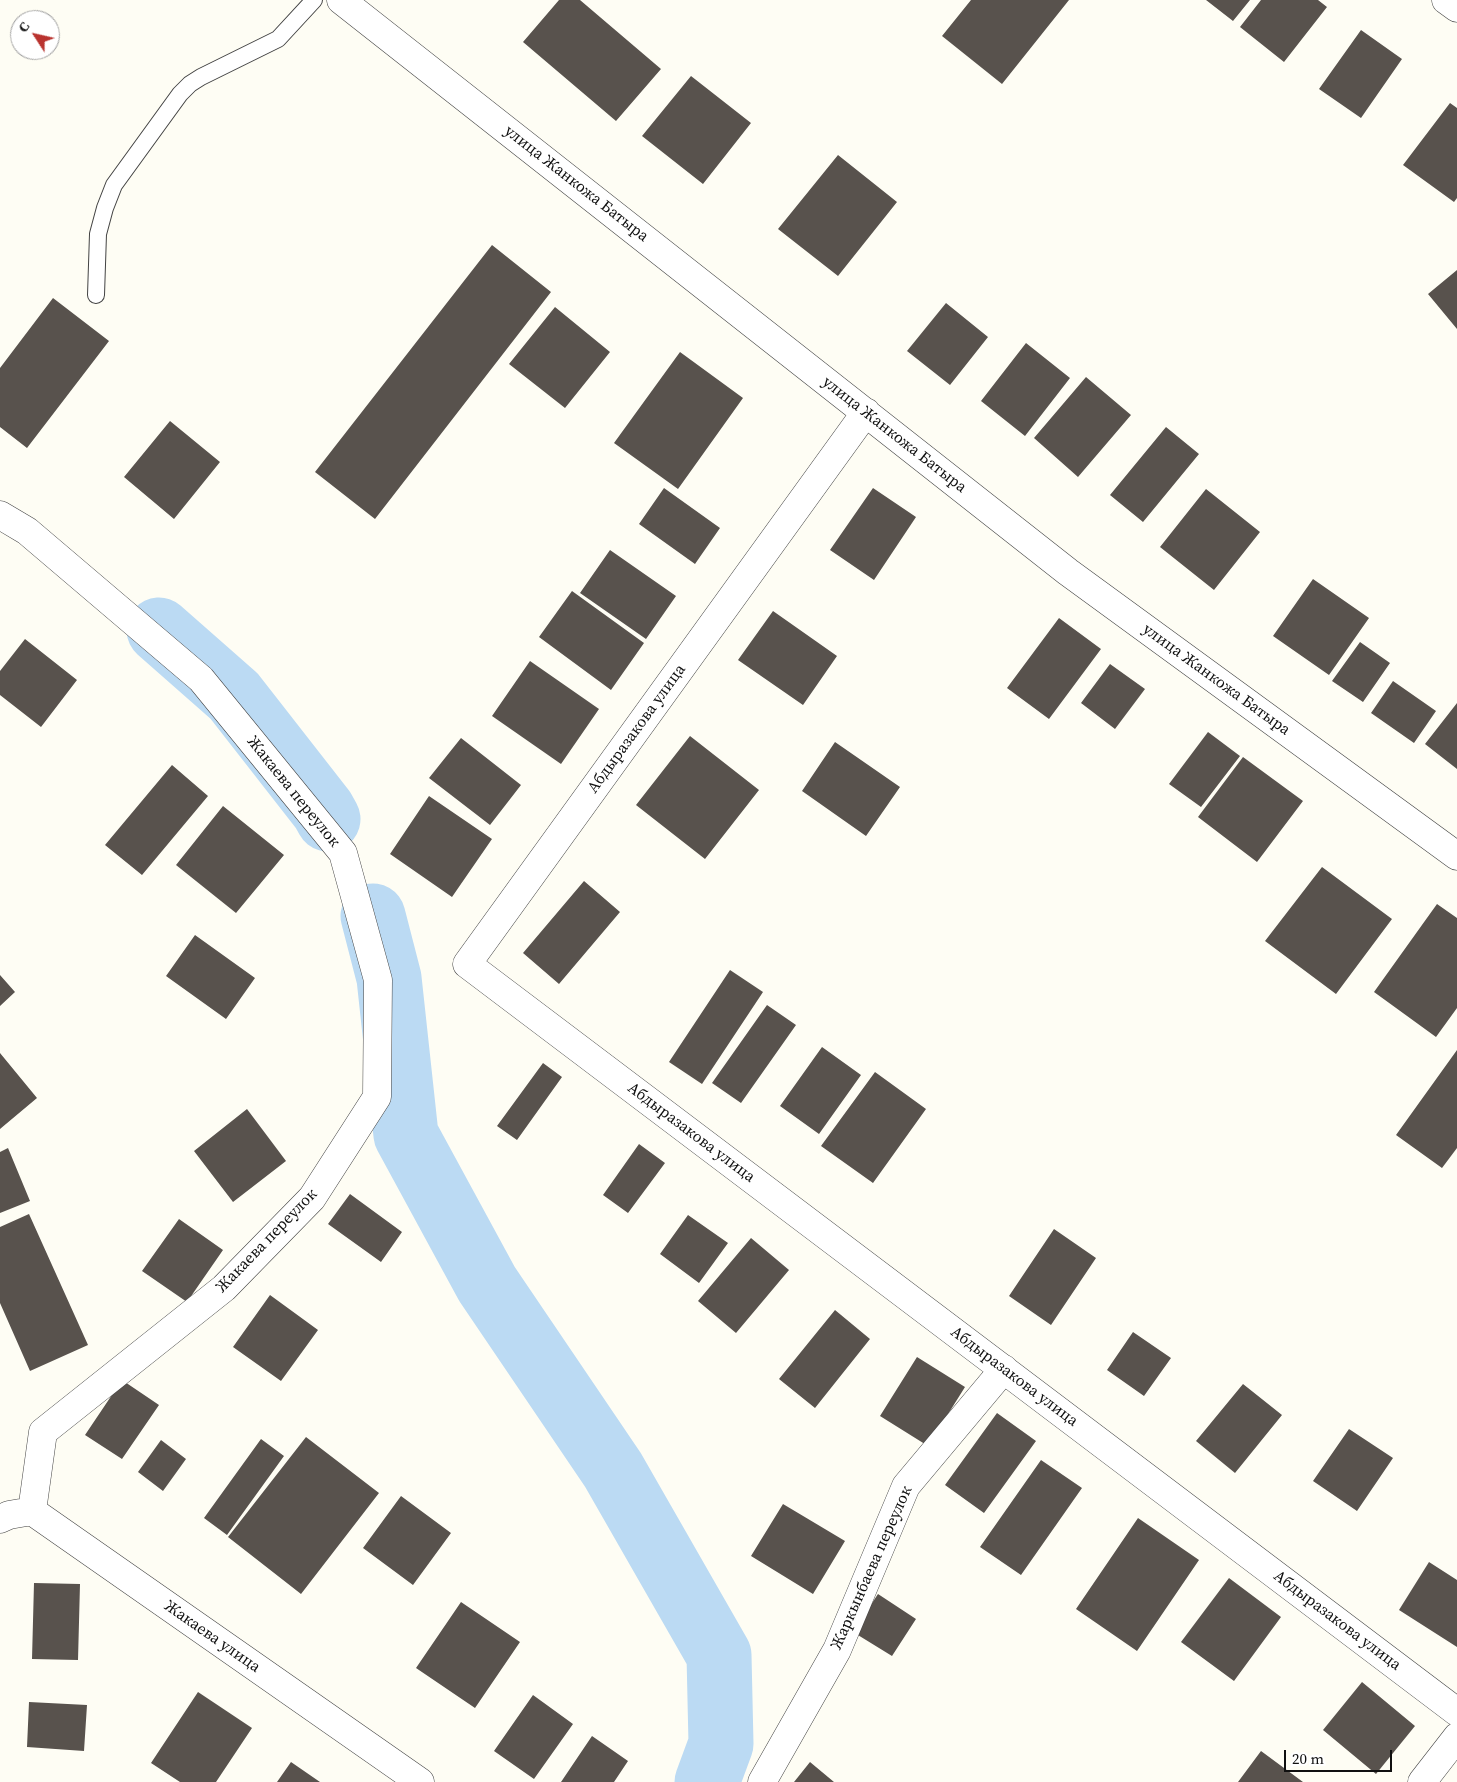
<!DOCTYPE html>
<html>
<head>
<meta charset="utf-8">
<style>
  body { margin:0 }
  #map { position:relative; width:1457px; height:1782px; overflow:hidden; background:#fefdf4; font-family:"Source Serif 4",serif }
  canvas { display:block }
  .north { position:absolute; left:10px; top:10px; width:50px; height:50px; box-sizing:border-box; background:#fff; border:1px solid #9f9f9f; border-radius:50%; rotate:305deg; font-size:14px; font-weight:700; line-height:20px; text-align:center; color:#101010 }
  .north::after { content:''; display:block; margin:auto; width:18px; height:22px; background:#b9332f; clip-path:polygon(50% 0,100% 100%,50% 72%,0 100%) }
  .scale { position:absolute; left:1284px; top:1750px; width:108px; height:22px; box-sizing:border-box; border:2px solid #101010; border-top:0; padding-left:6px; font-size:15px; line-height:18px; white-space:nowrap; color:#101010; -webkit-text-stroke:4px #fff; paint-order:stroke }
</style>
</head>
<body>
<div id="map">
<canvas width="1457" height="1782"></canvas>
<div class="north">С</div>
<div class="scale">20 m</div>
</div>
<script>
const g = document.querySelector('canvas').getContext('2d');
g.lineJoin = 'round';
function stroke(path, color, width, dash) { g.strokeStyle = color; g.lineWidth = width; g.lineCap = dash ? 'butt' : 'round'; g.setLineDash(dash || []); g.stroke(path); }
function fillPath(path, color) { g.fillStyle = color; g.fill(path, 'evenodd'); }
function drawText(font, color, halo, rows, align = 'center') {
  g.font = font + ' "Source Serif 4",serif'; g.lineWidth = 5; g.setLineDash([]); g.textBaseline = 'middle'; g.strokeStyle = halo; g.fillStyle = color; for (const [text, x, y, turn = 0] of rows) {
    g.save(); g.translate(x, y); g.rotate((+turn || 0) * Math.PI / 180); g.textAlign = isNaN(turn) ? turn : align; if (halo) g.strokeText(text, 0, 0); g.fillText(text, 0, 0); g.restore();
  }
}
stroke(new Path2D(`
  M159 630 234 696 323 810 328 819
  M373 916 389 978 406 1135 487 1284 613 1470 719 1655 721 1744 707 1782`), '#bbdaf3', 65);
fillPath(new Path2D(`
  M559 0H580L661 69 616 121 523 42Z
  M971 0H1069L1002 84 942 36Z
  M1206 0H1250L1233 21Z
  M1261 0H1318L1327 7 1284 62 1240 27Z
  M1361 30 1402 59 1361 118 1319 89Z
  M691 76 751 123 703 184 642 136Z
  M1450 103 1457 108V198L1454 202 1403 165Z
  M838 155 897 202 838 276 778 229Z
  M492 245 551 292 375 519 315 472Z
  M1457 270V329L1428 294Z
  M53 298 109 341 27 448 0 427V368Z
  M946 303 988 337 950 385 907 351Z
  M555 307 610 352 565 408 509 364Z
  M1026 343 1070 378 1025 436 981 401Z
  M680 352 743 398 678 489 614 443Z
  M1086 377 1131 415 1078 477 1034 438Z
  M170 421 220 462 174 519 124 477Z
  M1166 427 1199 454 1143 522 1110 495Z
  M664 488 720 528 695 564 639 524Z
  M873 488 916 517 874 580 830 550Z
  M1206 489 1260 532 1214 590 1160 547Z
  M610 550 676 596 646 639 580 593Z
  M1313 579 1369 618 1329 675 1273 636Z
  M572 591 644 643 611 690 539 637Z
  M773 611 837 656 803 705 738 660Z
  M1059 618 1101 649 1049 719 1007 688Z
  M25 639 77 680 41 727 0 695V671Z
  M1360 642 1390 663 1363 702 1332 681Z
  M530 661 599 709 561 764 492 716Z
  M1110 664 1145 689 1115 729 1081 703Z
  M1393 681 1436 711 1414 743 1371 713Z
  M1457 703V769L1425 744Z
  M1208 732 1240 756 1201 807 1169 784Z
  M690 736 759 790 705 859 636 805Z
  M461 738 521 785 490 825 429 778Z
  M835 742 900 787 866 836 802 791Z
  M1243 757 1303 801 1257 862 1198 817Z
  M172 765 208 796 142 875 105 845Z
  M429 796 492 839 452 897 390 854Z
  M223 806 284 855 236 913 176 865Z
  M1322 867 1392 919 1336 994 1265 941Z
  M584 881 620 912 559 984 523 953Z
  M1437 904 1457 918V1008L1436 1037 1374 992Z
  M195 935 255 978 226 1019 166 976Z
  M730 970 763 992 702 1084 669 1062Z
  M0 975 15 992 0 1006Z
  M767 1005 796 1025 741 1103 712 1083Z
  M822 1047 861 1075 819 1134 780 1106Z
  M1457 1050V1148L1442 1168 1396 1135Z
  M0 1053 37 1098 0 1129Z
  M543 1063 562 1077 517 1140 497 1126Z
  M875 1072 926 1109 873 1183 821 1146Z
  M247 1109 286 1161 233 1202 194 1151Z
  M639 1144 665 1163 628 1213 603 1195Z
  M8 1148 30 1201 0 1213V1152Z
  M350 1194 402 1232 381 1262 328 1224Z
  M29 1214 88 1345 30 1371 0 1303V1227Z
  M688 1215 728 1243 699 1283 660 1254Z
  M179 1219 223 1250 187 1302 142 1271Z
  M1054 1229 1096 1258 1051 1325 1009 1296Z
  M751 1238 789 1270 736 1333 698 1301Z
  M270 1295 318 1330 281 1381 233 1347Z
  M835 1310 870 1339 815 1408 779 1379Z
  M1133 1332 1171 1358 1144 1396 1107 1370Z
  M917 1357 965 1387 928 1446 880 1416Z
  M122 1380 159 1405 122 1459 85 1435Z
  M1243 1384 1282 1415 1235 1473 1196 1441Z
  M997 1413 1036 1441 984 1513 945 1485Z
  M1349 1429 1393 1458 1357 1511 1313 1481Z
  M306 1437 379 1493 301 1594 228 1537Z
  M261 1439 284 1456 227 1535 204 1518Z
  M161 1440 186 1459 163 1491 138 1472Z
  M1041 1460 1082 1488 1021 1575 980 1547Z
  M401 1496 451 1533 413 1585 363 1548Z
  M783 1504 845 1541 813 1594 751 1556Z
  M1138 1518 1199 1560 1137 1651 1076 1609Z
  M1429 1562 1457 1580V1647L1399 1610Z
  M1229 1578 1281 1617 1234 1681 1181 1642Z
  M34 1583 80 1584 78 1660 32 1659Z
  M878 1594 916 1619 892 1656 853 1632Z
  M461 1602 520 1642 475 1708 416 1668Z
  M1362 1682 1415 1726 1376 1774 1323 1730Z
  M198 1692 252 1728 216 1782H180L151 1763Z
  M533 1695 573 1724 534 1779 494 1751Z
  M29 1702 87 1705 84 1751 27 1747Z
  M592 1736 628 1761 614 1782H561Z
  M1261 1751 1303 1782H1238Z
  M291 1762 320 1782H277Z
  M810 1762 834 1782H794Z`), '#58524d');
const service = new Path2D(`
  M96 295 98 234 105 208 114 185 180 94 190 84 201 77 278 39 314 0`);
const minor = new Path2D(`
  M341 0 1068 572 1457 856
  M1446 0 1457 8
  M866 412 467 964 1457 1712
  M0 515 27 531 201 679 343 853 378 980 377 1097 312 1198 224 1288 43 1432 32 1511
  M0 1519 9 1515 32 1511 420 1782
  M762 1782 837 1650 906 1486 1004 1369
  M1422 1782 1457 1737`);
stroke(service, '#434343', 18);
stroke(minor, '#434343', 29);
stroke(service, '#fff', 16);
stroke(minor, '#fff', 28);
drawText('16px', '#101010', '#fff', [
  ["улица Жанкожа Батыра",576,184,38],
  ["улица Жанкожа Батыра",894,435,38],
  ["улица Жанкожа Батыра",1216,680,36],
  ["Абдыразакова улица",637,729,-54],
  ["Жакаева переулок",293,792,51],
  ["Абдыразакова улица",691,1133,37],
  ["Жакаева переулок",267,1241,-46],
  ["Абдыразакова улица",1014,1377,37],
  ["Жаркынбаева переулок",872,1568,-66],
  ["Абдыразакова улица",1337,1621,37],
  ["Жакаева улица",212,1637,35]
]);
</script>
</body>
</html>
